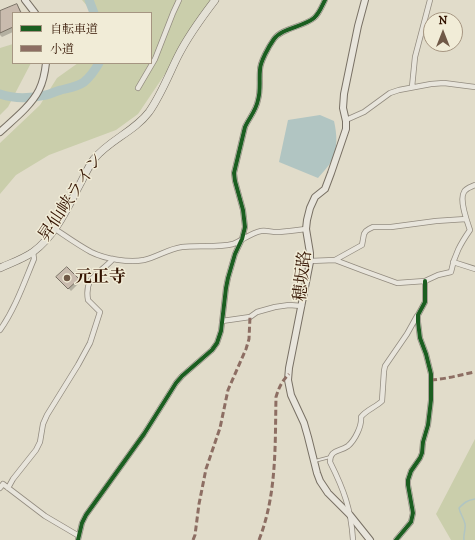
<!DOCTYPE html>
<html>
<head>
<meta charset="utf-8">
<style>
  body { margin:0 }
  #map { position:relative; width:475px; height:540px; overflow:hidden; background:#e1dcca; font-family:"IM FELL DW Pica","Noto Serif JP",serif }
  canvas { display:block }
  .legend { position:absolute; left:12px; top:12px; width:140px; height:52px; box-sizing:border-box; background:#f1ecd7; border:1px solid #a59581; margin:0; padding:5px 7px; list-style:none; font-size:12px; color:#331301 }
  .legend li { display:flex; align-items:center; gap:8px; height:20px }
  .legend b { width:20px; border:1px solid #a59581 }
  .north { position:absolute; left:423px; top:12px; width:40px; height:40px; box-sizing:border-box; background:#f1ecd7; border:1px solid #a59581; border-radius:50%; rotate:0deg; font-size:11px; font-weight:700; line-height:16px; text-align:center; color:#331301 }
  .north::after { content:''; display:block; margin:auto; width:14px; height:18px; background:#705947; clip-path:polygon(50% 0,100% 100%,50% 72%,0 100%) }
</style>
</head>
<body>
<div id="map">
<canvas width="475" height="540"></canvas>
<ul class="legend">
<li><b style="height:5px;background:#1b5e20"></b>自転車道</li>
<li><b style="height:5px;background:#8d6e63"></b>小道</li>
</ul>
<div class="north">N</div>
</div>
<script>
const g = document.querySelector('canvas').getContext('2d');
g.lineJoin = 'round';
function fillPath(path, color) { g.fillStyle = color; g.fill(path, 'evenodd'); }
function stroke(path, color, width, dash) { g.strokeStyle = color; g.lineWidth = width; g.lineCap = dash ? 'butt' : 'round'; g.setLineDash(dash || []); g.stroke(path); }
function drawText(font, color, halo, rows, align = 'center') {
  g.font = font + ' "IM FELL DW Pica","Noto Serif JP",serif'; g.lineWidth = 3; g.setLineDash([]); g.textBaseline = 'middle'; g.strokeStyle = halo; g.fillStyle = color; for (const [text, x, y, turn = 0] of rows) {
    g.save(); g.translate(x, y); g.rotate((+turn || 0) * Math.PI / 180); g.textAlign = isNaN(turn) ? turn : align; if (halo) g.strokeText(text, 0, 0); g.fillText(text, 0, 0); g.restore();
  }
}
fillPath(new Path2D(`
  M82 0H215L138 114 116 130 49 155 16 175 0 194V143L40 105 57 78 78 63H151V13H93Z
  M13 44V63H31L8 107 0 115V48Z
  M475 439V540H451L436 514Z`), '#caceab');
fillPath(new Path2D(`
  M320 115 334 121C337 134 338 148 332 160 329 166 323 172 318 178L279 162 288 120Z`), '#b1c5c2');
fillPath(new Path2D(`
  M17 5 20 9 22 13H13V32L2 37 0 35V12Z
  M67 268 80 282 71 291 58 277Z`), '#0003');
stroke(new Path2D(`
  M464 540C463 535 466 529 465 524 464 518 460 514 459 508 464 503 467 500 475 499`), '#b1c5c2', 1.5);
stroke(new Path2D(`
  M89 0 94 13
  M0 94C14 99 32 98 46 95 51 94 56 91 61 90 69 88 77 87 84 82 90 77 95 70 99 63`), '#b1c5c2', 9);
const building = new Path2D(`
  M17 4 21 13H13V27L0 33V11Z
  M67 267 79 279 68 289 56 277Z`);
fillPath(building, '#c9bbae');
stroke(building, '#787064', 1);
const lane = new Path2D(`
  M315 461 330 457`);
const street = new Path2D(`
  M412 87 415 57 430 0
  M138 88 155 59 173 13 179 0
  M346 120 364 112 390 93 399 90 431 84 444 83 475 87
  M55 229C67 237 78 245 91 252 105 259 129 263 144 260 157 257 168 249 182 247 197 245 218 248 233 244 243 240 251 233 261 231 266 230 271 232 276 232 286 232 296 230 306 229
  M335 260 362 245 364 234 366 231 369 229 373 227H391L436 221 466 219
  M310 261 335 260 364 271 397 283 425 281 438 275 451 272C454 255 461 243 470 230 467 221 459 200 464 192 466 188 471 187 475 185
  M453 262 475 269
  M222 321 250 317 257 312 275 307 289 305 302 306
  M0 330C15 309 24 283 34 259L33 252
  M0 488 3 484 45 516 79 536
  M8 488 13 479 36 450 40 442 43 424 47 415 78 365 90 343 100 312 88 300C87 294 87 287 90 281 96 273 106 267 113 259
  M78 540 82 523 86 515 144 434 176 383 182 376 212 350 217 343 221 331 226 288 228 278 235 254 242 239 245 227 243 210 235 181 234 173 245 127C249 118 256 111 258 100 261 90 259 80 260 70 260 62 269 46 274 39 282 28 303 27 314 18 319 14 322 6 325 0
  M353 540C351 509 344 490 330 462 330 449 340 452 348 446 355 440 362 426 361 417 366 410 376 407 382 401L384 371 385 366 407 334 417 316
  M396 540 411 522 413 513 408 485V480L411 471 420 458 422 453 423 442 428 425 431 400V374L426 354 420 338 418 322V315L425 302V281`);
const secondary = new Path2D(`
  M25 0 35 13
  M365 0 358 26 344 94 343 108 346 121V129L331 173 325 189 315 197 310 208 307 220 306 229 310 253V262L289 368 288 380 291 395 304 423 308 437 317 473 320 481 328 493 350 515 370 540
  M0 132C13 120 31 106 39 90 43 82 45 72 46 63`);
const primary = new Path2D(`
  M0 268C11 263 23 259 33 252 55 236 67 209 79 186 84 177 88 167 94 159 109 140 134 132 149 112 161 95 169 74 178 56 188 36 202 17 215 0`);
stroke(lane, '#928b7f', 3.5);
stroke(street, '#928b7f', 6);
stroke(secondary, '#787064', 8);
stroke(primary, '#787064', 8);
stroke(lane, '#e8e5dc', 2);
stroke(street, '#e8e5dc', 4.5);
stroke(secondary, '#e8e5dc', 6);
stroke(primary, '#e4e1d6', 7);
stroke(new Path2D(`
  M431 380C446 379 460 375 475 372
  M193 540 195 535 199 504 206 469 220 428 228 390 246 349 249 339 250 317
  M259 540C277 494 275 445 276 397 279 387 282 381 289 374`), '#8d6e63', 3, [6, 3]);
stroke(new Path2D(`
  M78 540 82 523 86 515 144 434 176 383 182 376 212 350 217 343 221 331 226 288 228 278 235 254 242 239 245 227 243 210 235 181 234 173 245 127C249 118 256 111 258 100 261 90 259 80 260 70 260 62 269 46 274 39 282 28 303 27 314 18 319 14 322 6 325 0
  M396 540 411 522 413 513 408 485V480L411 471 420 458 422 453 423 442 428 425 431 400V374L426 354 420 338 418 322V315L425 302V281`), '#1b5e20', 4);
for (const [x, y, r, color] of [
  [67,278,4,"#705947"]
]) { const dot = new Path2D(); dot.arc(x, y, r, 0, 2 * Math.PI); g.fillStyle = color; g.fill(dot); stroke(dot, '#f1ecd7', 1.5); }
drawText('17px', '#331301', '#f1ecd7', [
  ["昇仙峡ライン",72,198,-56],
  ["穂坂路",304,276,-84]
]);
drawText('bold 17px', '#331301', '#f1ecd7', [
  ["元正寺",75,278]
], 'left');
</script>
</body>
</html>
